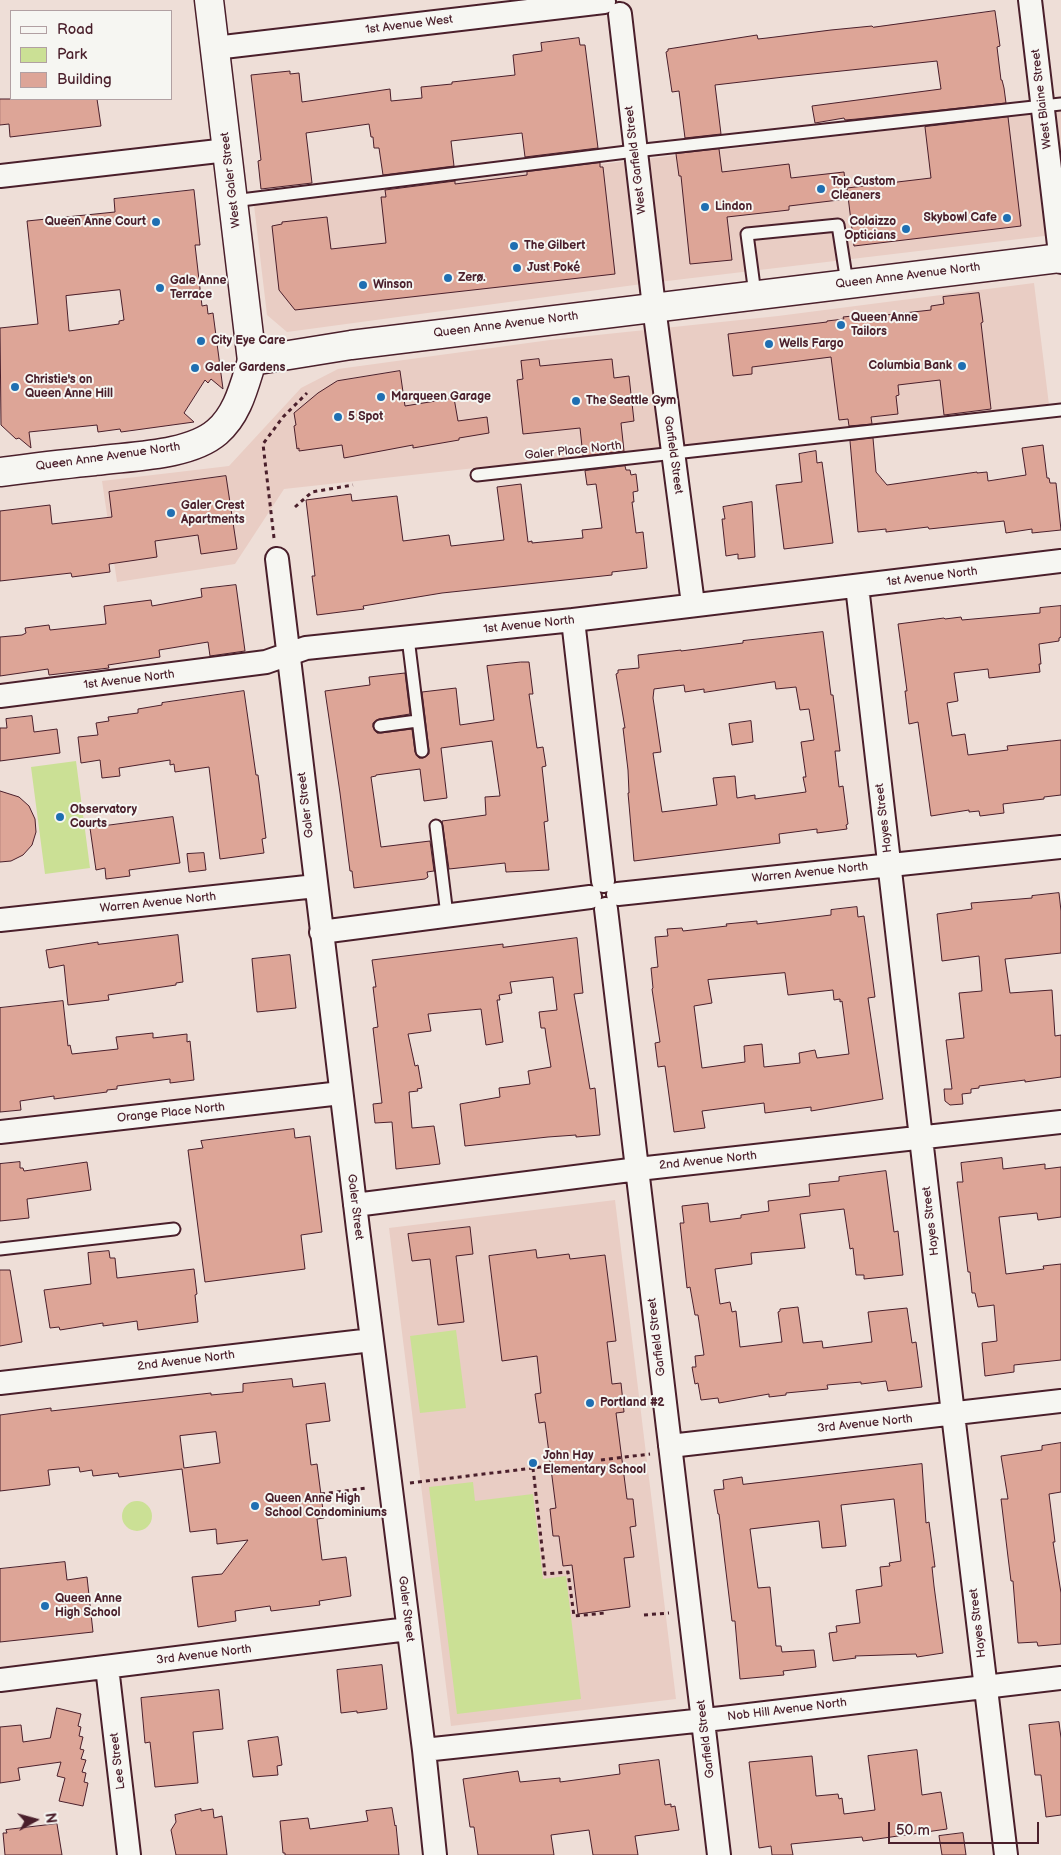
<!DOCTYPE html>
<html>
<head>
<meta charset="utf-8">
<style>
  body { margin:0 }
  #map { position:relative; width:1061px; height:1855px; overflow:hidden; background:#eeded7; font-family:"Balsamiq Sans",sans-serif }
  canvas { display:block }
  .legend { position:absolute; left:10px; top:10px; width:162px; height:90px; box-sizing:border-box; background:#f6f6f2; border:1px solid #b1a0a2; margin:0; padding:6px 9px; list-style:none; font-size:15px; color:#4a1f2b }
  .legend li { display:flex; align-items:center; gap:10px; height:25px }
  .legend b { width:25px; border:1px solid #b1a0a2 }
  .north { position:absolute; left:10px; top:1795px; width:50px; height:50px; -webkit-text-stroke:4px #f6f6f2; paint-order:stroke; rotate:83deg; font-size:14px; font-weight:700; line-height:20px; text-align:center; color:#4a1f2b }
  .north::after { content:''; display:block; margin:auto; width:18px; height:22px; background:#4a1f2b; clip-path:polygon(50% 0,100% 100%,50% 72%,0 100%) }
  .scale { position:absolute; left:888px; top:1822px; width:151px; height:22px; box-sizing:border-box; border:2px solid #4a1f2b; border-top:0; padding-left:6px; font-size:15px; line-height:18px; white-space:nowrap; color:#4a1f2b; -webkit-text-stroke:4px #f6f6f2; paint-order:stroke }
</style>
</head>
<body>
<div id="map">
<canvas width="1061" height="1855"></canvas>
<ul class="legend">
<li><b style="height:6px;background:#f6f6f2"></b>Road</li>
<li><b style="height:14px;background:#cbe095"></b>Park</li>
<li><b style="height:14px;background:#dda597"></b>Building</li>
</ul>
<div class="north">N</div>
<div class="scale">50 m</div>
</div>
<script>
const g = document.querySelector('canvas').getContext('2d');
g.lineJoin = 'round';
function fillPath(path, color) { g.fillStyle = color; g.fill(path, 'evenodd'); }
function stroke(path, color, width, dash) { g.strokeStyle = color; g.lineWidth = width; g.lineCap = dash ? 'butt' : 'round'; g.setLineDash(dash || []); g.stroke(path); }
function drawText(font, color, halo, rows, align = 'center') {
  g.font = font + ' "Balsamiq Sans",sans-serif'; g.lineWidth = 4; g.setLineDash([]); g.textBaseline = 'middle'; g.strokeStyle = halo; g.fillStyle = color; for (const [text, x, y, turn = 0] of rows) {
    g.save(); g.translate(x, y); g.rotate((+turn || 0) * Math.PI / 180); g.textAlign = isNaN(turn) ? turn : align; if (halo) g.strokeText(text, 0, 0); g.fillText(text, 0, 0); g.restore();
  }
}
fillPath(new Path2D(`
  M1061 110V234L642 284 287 332 267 315 254 205Z
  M1034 283 1049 405 284 489 235 564 117 582 102 481 229 466 301 388 338 369 550 340 778 316Z
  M615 1200 676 1699 451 1726 389 1228Z`), '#e9cdc4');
fillPath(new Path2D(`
  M76 761 90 868 45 874 31 767Z
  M456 1330 466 1408 420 1413 410 1336Z
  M473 1482 475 1501 533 1494 543 1579 566 1576 581 1699 457 1714 429 1487Z
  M122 1516a15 15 0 1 1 30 0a15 15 0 1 1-30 0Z`), '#cbe095');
const building = new Path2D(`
  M995 11 1000 46 997 47 1001 80H1002L1004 88 1006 103 857 119 845 120 844 118 815 123 812 106 941 89 937 61 784 77 715 85 721 134 685 138 679 91 672 92 666 52 668 51V49L757 35 758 39 767 38 831 30 872 26 873 27Z
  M579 38 580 45H585L598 148 525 157 522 133 451 141 454 166 383 175 379 148H374L373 137H371L369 124 306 133 312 183 261 189 258 161 261 160 251 75 290 71V74L299 73 302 102 390 89 391 101 422 98 421 87 452 84V82L515 75 513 55 542 51 541 43Z
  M0 99H97L101 126 10 137 9 124 0 125Z
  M1008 117 1021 226 854 246 847 188 931 178 925 127Z
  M719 149 722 172 789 164 791 178 844 172 847 199 789 206V210L727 217 732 260 690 264 681 176H679L676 154Z
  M600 163V167H603L615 274 295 310 279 290 272 226 282 224V222L327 217 331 249 386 243 381 197H386L385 190 455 181V184L527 175V172Z
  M194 190 200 245H195L202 306 207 305 208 314 213 313 223 389 211 379 208 383 205 380 184 413 194 422 121 432 120 429 98 432 97 425 29 432 31 448 19 438 16 439 1 425 0 328 38 324 27 221 115 212 114 199ZM120 290 124 320 119 321V324L69 331 66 296Z
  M979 293 983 322 981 323 991 409 944 415 940 380 898 385 899 395 896 396 898 414 871 417 872 424 849 426 848 419 839 420 831 357 752 367V374L733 376 728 334 827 322V321L844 319 843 317 871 314V315L886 314V315L931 310V306L944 304 943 297Z
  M539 359 540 366 612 359 614 378 629 376 634 421 621 423 624 451 583 456 580 428 523 434 517 380 523 379 521 361Z
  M400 371 405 406 454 398 458 421 487 417 489 433 459 438V440L413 448V445L344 458 342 445 299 451V448L297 449 294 426 296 425 294 413 318 393 337 381Z
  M873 438 876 472 887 485 977 472V473L987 472 988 481 1026 475 1022 448 1043 445 1047 478H1049L1050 483H1056L1061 530 1032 533V529L1006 533 1004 521 929 529 928 527 886 532V529L858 532 850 441Z
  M816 451 817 463 822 462 833 543 784 549 776 485 802 482 799 454Z
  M625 466 626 470H630L631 475 636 474 638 491 633 492 634 502H632L636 533 643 532 647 568 612 572V575L442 593 363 606 364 609 317 615 312 576H315L306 500 351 494 352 501 397 496 403 541 449 535 451 546 504 540 497 487 521 484 528 542 532 541V543L583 538 582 530 602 528 596 484 587 485 585 471Z
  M226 476 237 549 201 554 198 535 155 541 157 557 109 564 110 572 72 577 71 573 0 581V511L50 505 52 524 112 517 109 492Z
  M752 502 755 557 738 559V554L726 556 722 519H725L723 507Z
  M236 585 245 651 210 656 208 642 159 650 160 657 108 665 109 668 49 675 48 669 0 676V637L22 635 26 633 25 628 49 625 50 630 106 624 104 606 151 600 152 606 202 597 201 589Z
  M1061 606V637L1059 638V641L1039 644 1041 664H1039L1040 672 989 678 988 669 954 673 958 701 947 703 952 736 965 734 968 755 1008 750 1007 746 1061 740V795L1044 797V799L1003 804 1004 813 980 816 979 811 969 812V810L931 816 918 722 909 724 905 691H907L898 624 944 618 945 619 961 617 962 620 1040 613V608Z
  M823 632 831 695H833L840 751H835L839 787 843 786 848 824 846 825 847 829 817 833V829L779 834 780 843 634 861 628 793H629L628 770 623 728H625L616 674 618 673V670L639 668 638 655 681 650V651L743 643V641ZM775 682 776 689 796 687 800 710 809 709 814 740 801 742 806 777H803L806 792 755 799V795L737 798 735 776 713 778 717 805 662 812 653 753 661 752 653 698 654 689 684 685 685 692 704 689V692Z
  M521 662H529L533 694H529L537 748 543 747 546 766 542 767 548 821 544 822 549 870 506 872 505 863 449 869 442 821 486 815 485 797 500 796 492 741 441 748 447 798 424 801 420 769 376 775V776L371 777 381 847 430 841 434 871 427 872 428 877 425 879 354 888 352 871H350L340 793 325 691 370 685 369 677 405 673 410 714 379 719 373 723V727L377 733H381L412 729 415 752 419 758H423L429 754V750L422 692 456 688 460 725 494 720 487 666Z
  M244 691 256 775H258L266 838 262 839 264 853 220 859 209 767 175 772 174 764 170 765V760L119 768 120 776 102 778 100 760 81 763 78 737 98 735 96 723 109 721 108 717 138 713V709L162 705V703Z
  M32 716 34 732 57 729 60 753 0 761V728H7L6 719Z
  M751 721 753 742 732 745 729 724Z
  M0 791 19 797 29 806 35 819 36 832 32 845 23 855 11 861 0 862Z
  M173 817 180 863 129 870 130 876 106 879 105 868 96 870 90 828Z
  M204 853 206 870 189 872 187 854Z
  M1059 893 1061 911V953L1005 959 1010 993 1052 990 1055 1036 1061 1035V1077L1025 1082V1080L979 1086V1088L971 1089V1093L962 1094 963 1104 950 1105 945 1101 944 1089H952L946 1040 964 1038 959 993 982 991 979 956 942 961 937 914 972 909 971 903 1032 898V896Z
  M857 907 858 917 864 916 875 997 868 998 883 1099 811 1111V1107L765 1113 764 1103 702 1111 705 1128 674 1132 665 1066 658 1067 655 1043 660 1042 652 989 653 988 651 968 658 967 655 937 668 936 667 929 682 928 683 931 727 926 726 924 757 921V924L831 915V910ZM785 973 788 995 833 990 834 1000 840 999V1002L842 1001 849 1054 817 1058 815 1050 799 1053 800 1063 764 1067 762 1044 744 1046 745 1062 702 1068 694 1006 712 1003 708 980Z
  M178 935 183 982 176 983V985L108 995 109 1000 68 1005 64 965 49 968 46 950 98 942V944Z
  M577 938 583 993 574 994 590 1089 595 1088 600 1135 576 1137V1135L548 1137 465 1146 460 1104 500 1097 499 1088 530 1084 528 1071 551 1067 546 1036 545 1028H541L539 1012 557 1010 553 977 510 982 512 993 499 995 500 1000H497L503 1042 486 1045 481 1009 428 1014 431 1031 408 1034 415 1066 418 1065 422 1088 417 1089 418 1091 409 1092 412 1128 434 1126 440 1164 396 1169 392 1122 375 1123 373 1104 382 1103 373 1028 378 1027 373 987H376L372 960 503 944V947Z
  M290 955 296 1008 257 1012 252 959Z
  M63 1001 68 1046 70 1045 72 1054 118 1049 116 1037 153 1033V1038L187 1034V1042L190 1041 194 1080 170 1083V1079L117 1086V1089L107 1090V1092L54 1099V1096L20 1101 21 1110 0 1112V1008Z
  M294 1129 295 1138 310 1136 322 1232 301 1235 305 1269 205 1282 188 1150 203 1148 201 1141Z
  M1002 1158 1003 1169 1045 1164V1169L1061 1167V1217L1038 1220 1037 1213 999 1217 1006 1274 1044 1269 1043 1266 1061 1264V1360L1014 1365V1372L985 1376 982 1343 997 1341 994 1305 978 1307 975 1293H972L970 1272H968L957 1182H963L961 1163Z
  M20 1162V1168H23L24 1171 87 1162 91 1190 27 1199 29 1218 0 1221V1164Z
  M886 1171 894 1232 898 1231 903 1275 864 1279V1275H856L853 1248 850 1249 844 1209 800 1214 805 1248 751 1253 752 1264 715 1269 720 1304 730 1302 732 1312 736 1311 740 1347 782 1342 778 1312 780 1311V1309L798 1307 803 1343 822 1341 823 1348 872 1342 868 1312 907 1308 912 1343 916 1342 922 1387 888 1391 886 1381 861 1384V1382L827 1385 828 1389 786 1393V1395L769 1397V1394L719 1403 718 1398 701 1400 698 1383 695 1384 692 1367H696L695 1356 704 1355 698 1315H695L690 1287 687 1288 680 1223H684L682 1206 708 1203 710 1222 741 1218V1215L769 1211 768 1201 810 1196 809 1184 839 1181V1177Z
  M470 1227 473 1254 456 1256 464 1322 438 1325 430 1259 412 1261 408 1234Z
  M536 1250 537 1258 569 1254 570 1259 605 1255 616 1341 607 1342 612 1384 621 1383 624 1412 616 1413 627 1499H633L636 1526 630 1527 634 1557 624 1558 630 1607 578 1614 572 1565 563 1566 559 1536H553L550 1509 556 1508 545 1422 539 1423 535 1394 541 1393 537 1356 502 1361 489 1256Z
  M109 1251 110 1258H115L117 1278 194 1269 197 1294 195 1295 198 1322 138 1330 137 1321 103 1326V1323L60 1330 59 1327 50 1328 44 1290 91 1284 88 1253Z
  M0 1270H10L22 1342 0 1346Z
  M292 1379 293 1387 325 1383 330 1421 306 1424 311 1465 317 1464 324 1518 317 1519 322 1560 346 1557 351 1596 319 1601 320 1605 271 1611 270 1606 235 1611 236 1621 198 1627 192 1577 222 1574 248 1540 217 1544 216 1529 190 1532 182 1469 119 1477 118 1473 93 1476 92 1470 80 1472 79 1467 48 1470 50 1485 0 1491V1415L51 1408V1411L211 1393V1395L243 1392V1384ZM216 1432 220 1463 184 1468 180 1436Z
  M1061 1443V1492L1049 1494 1055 1542H1053L1061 1593V1644L1038 1646 1037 1642 1018 1643 1013 1581H1011L1008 1557 1001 1499H1008L1001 1456 1042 1450V1446Z
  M922 1464 926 1523 929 1522 935 1567H932L934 1586 943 1653 917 1657 916 1654 855 1656 856 1658 833 1661 829 1633 837 1632 836 1626 860 1623 856 1590 882 1586 880 1567 890 1566 889 1563 901 1561 894 1499 841 1505 846 1546 822 1548 819 1521 750 1529 758 1588 770 1587 776 1646H781L782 1652 814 1650 816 1667 783 1671 784 1675 740 1679 735 1621H732L719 1514H718L714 1490 724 1489 723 1480 742 1477 743 1484Z
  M65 1562 67 1580 87 1577 93 1632 0 1642V1569Z
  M382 1665 387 1709 357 1713V1711L341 1713 337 1670Z
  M219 1690 223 1729 193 1732 198 1783 155 1787 150 1742 145 1743 141 1698Z
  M57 1708 81 1714 78 1726 81 1727 79 1736 83 1737 80 1749 84 1750 81 1759 86 1760 82 1772 86 1773 84 1782 88 1783 83 1806 59 1801 65 1778 57 1776 61 1762 18 1768 20 1780 0 1783V1727L21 1725 23 1742 50 1738Z
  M1059 1722 1061 1738V1815L1046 1817 1041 1775H1035L1029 1725Z
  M278 1737 282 1765 277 1766 278 1775 253 1777 248 1741Z
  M917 1750 922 1795 941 1792 947 1829 863 1841 862 1837 791 1844 793 1855H772L771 1846 759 1848 749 1762 812 1756 816 1796 838 1794 839 1799 842 1798 844 1814 875 1810 868 1756Z
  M659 1760 665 1805 671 1804V1807L675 1806 679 1830 635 1836 638 1855H593L589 1830 551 1835 554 1855H478L474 1827H470L463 1779 518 1771 520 1782 560 1778V1782L620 1774 619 1765Z
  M392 1808 395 1826 396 1825 399 1855H285V1853H283L280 1821 308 1818 310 1829 368 1821 366 1811Z
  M201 1809V1811L213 1809 214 1818 222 1816 227 1855H176L171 1830 176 1822 175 1815Z
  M57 1824 62 1855H5L3 1833H7L6 1830Z
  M963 1833 966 1855H942L939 1836Z`);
fillPath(building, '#dda597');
stroke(building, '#4a1f2b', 1);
const service = new Path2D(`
  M233 201 635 151 1061 104
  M755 294 747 234 838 225 847 283
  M477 475 1061 410
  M408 638 422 751
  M380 726 417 721
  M436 826 447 915
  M0 1249 174 1229`);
const minor = new Path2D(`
  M1030 0 1061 262
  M620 14 654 307 693 604
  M215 48 604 2
  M0 176 227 150
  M277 559 358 1229 424 1750 435 1855
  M857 586 953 1414 1006 1855
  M573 620 603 881
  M0 696 266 662 306 648 573 620 1061 561
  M618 894 1061 847
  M606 909 719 1855
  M0 920 316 886
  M321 932 590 897
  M0 1132 341 1093
  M355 1205 638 1169 1061 1122
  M0 1383 372 1340
  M670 1446 1061 1401
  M107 1667 129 1855
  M0 1680 408 1629
  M424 1750 723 1718 1061 1678`);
const tertiary = new Path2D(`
  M209 0 252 361`);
const secondary = new Path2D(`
  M0 472C32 468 63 464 95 461 131 456 189 456 217 432 238 414 244 386 252 361L351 345 1061 258`);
stroke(service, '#4a1f2b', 15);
stroke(minor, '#4a1f2b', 26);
stroke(tertiary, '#4a1f2b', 31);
stroke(secondary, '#4a1f2b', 31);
stroke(new Path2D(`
  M295 507 312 492 353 485
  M274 538 263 444 283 417 307 393
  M601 1460 650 1454
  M533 1468 545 1574 568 1572 574 1616 605 1613
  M410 1483 550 1466
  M321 1494 367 1488
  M644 1615 669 1613`), '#4a1f2b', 3, [4, 4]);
stroke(service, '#f6f6f2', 11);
stroke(minor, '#f6f6f2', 22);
stroke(tertiary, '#f6f6f2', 28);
stroke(secondary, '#f6f6f2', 28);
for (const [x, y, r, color] of [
  [821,189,5,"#1f6fb2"],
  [705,207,5,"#1f6fb2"],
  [1007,218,5,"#1f6fb2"],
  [156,222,5,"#1f6fb2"],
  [906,229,5,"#1f6fb2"],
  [514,246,5,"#1f6fb2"],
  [517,268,5,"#1f6fb2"],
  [448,278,5,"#1f6fb2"],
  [363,285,5,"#1f6fb2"],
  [160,288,5,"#1f6fb2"],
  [841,325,5,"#1f6fb2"],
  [201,341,5,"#1f6fb2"],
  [769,344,5,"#1f6fb2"],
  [962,366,5,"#1f6fb2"],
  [195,368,5,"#1f6fb2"],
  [15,387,5,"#1f6fb2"],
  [381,397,5,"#1f6fb2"],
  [576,401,5,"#1f6fb2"],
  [338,417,5,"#1f6fb2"],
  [171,513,5,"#1f6fb2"],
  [60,817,5,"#1f6fb2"],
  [590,1403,5,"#1f6fb2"],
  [533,1463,5,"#1f6fb2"],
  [255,1506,5,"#1f6fb2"],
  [45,1606,5,"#1f6fb2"]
]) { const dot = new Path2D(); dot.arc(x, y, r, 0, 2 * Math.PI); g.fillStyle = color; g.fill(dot); stroke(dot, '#f6f6f2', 2); }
drawText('12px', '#4a1f2b', '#f6f6f2', [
  ["1st Avenue West",409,25,-7],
  ["West Blaine Street",1042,99,-97],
  ["West Garfield Street",636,160,-97],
  ["West Galer Street",231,180,-97],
  ["Queen Anne Avenue North",908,276,-7],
  ["Queen Anne Avenue North",506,325,-7],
  ["Galer Place North",573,451,-6],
  ["Garfield Street",673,455,82],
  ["Queen Anne Avenue North",108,457,-8],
  ["1st Avenue North",932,577,-7],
  ["1st Avenue North",529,625,-6],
  ["1st Avenue North",129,680,-7],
  ["Galer Street",306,805,-97],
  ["Hayes Street",884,818,-97],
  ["Warren Avenue North",810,873,-6],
  ["Warren Avenue North",158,903,-6],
  ["Orange Place North",171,1113,-6],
  ["2nd Avenue North",708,1161,-6],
  ["Galer Street",355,1207,83],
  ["Hayes Street",931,1221,-97],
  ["Garfield Street",657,1337,-97],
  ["2nd Avenue North",186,1361,-7],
  ["3rd Avenue North",865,1424,-6],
  ["Galer Street",406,1609,83],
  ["Hayes Street",978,1623,-97],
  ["3rd Avenue North",204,1655,-7],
  ["Nob Hill Avenue North",787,1710,-7],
  ["Garfield Street",706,1739,-97],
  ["Lee Street",118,1761,-97]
]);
drawText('bold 12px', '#4a1f2b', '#f6f6f2', [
  ["Top Custom",831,182],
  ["Cleaners",831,196],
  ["Lindon",715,207],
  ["Skybowl Cafe",997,218,"right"],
  ["Queen Anne Court",146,222,"right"],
  ["Colaizzo",896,222,"right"],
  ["Opticians",896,236,"right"],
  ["The Gilbert",524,246],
  ["Just Poké",527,268],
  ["Zerø.",458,278],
  ["Gale Anne",170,281],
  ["Terrace",170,295],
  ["Winson",373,285],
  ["Queen Anne",851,318],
  ["Tailors",851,332],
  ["City Eye Care",211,341],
  ["Wells Fargo",779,344],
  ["Columbia Bank",952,366,"right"],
  ["Galer Gardens",205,368],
  ["Christie's on",25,380],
  ["Queen Anne Hill",25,394],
  ["Marqueen Garage",391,397],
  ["The Seattle Gym",586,401],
  ["5 Spot",348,417],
  ["Galer Crest",181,506],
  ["Apartments",181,520],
  ["Observatory",70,810],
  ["Courts",70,824],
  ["Portland #2",600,1403],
  ["John Hay",543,1456],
  ["Elementary School",543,1470],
  ["Queen Anne High",265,1499],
  ["School Condominiums",265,1513],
  ["Queen Anne",55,1599],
  ["High School",55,1613]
], 'left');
</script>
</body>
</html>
